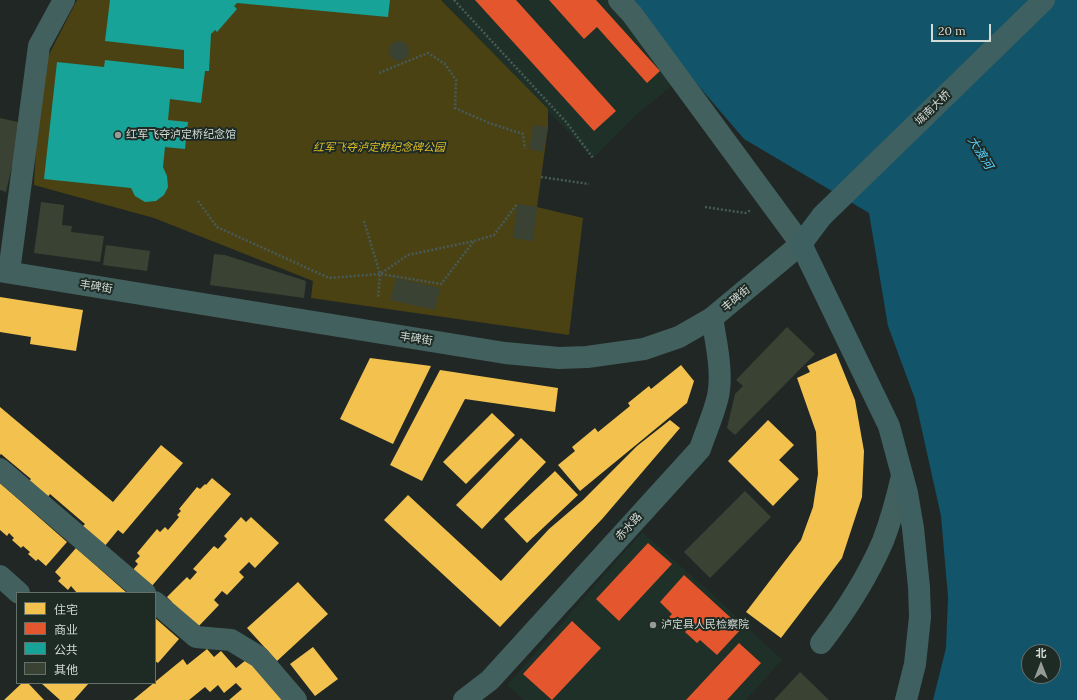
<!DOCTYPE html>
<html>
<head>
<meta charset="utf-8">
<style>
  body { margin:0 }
  #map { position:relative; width:1077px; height:700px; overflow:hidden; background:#212724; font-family:Lora,"Noto Sans SC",serif }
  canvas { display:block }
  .legend { position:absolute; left:16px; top:592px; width:140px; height:92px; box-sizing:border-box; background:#1e2a24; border:1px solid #66706b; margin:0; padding:5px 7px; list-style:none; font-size:12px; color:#d2dad6 }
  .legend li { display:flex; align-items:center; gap:8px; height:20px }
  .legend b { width:20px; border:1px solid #66706b }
  .north { position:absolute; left:1021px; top:644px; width:40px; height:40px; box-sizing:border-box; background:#1e2a24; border:1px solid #66706b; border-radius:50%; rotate:0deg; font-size:11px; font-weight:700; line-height:16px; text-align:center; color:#d2dad6 }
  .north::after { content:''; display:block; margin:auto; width:14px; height:18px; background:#949b98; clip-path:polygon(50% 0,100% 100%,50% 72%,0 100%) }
  .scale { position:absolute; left:931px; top:24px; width:60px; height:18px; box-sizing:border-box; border:2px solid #d2dad6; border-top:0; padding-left:5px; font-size:12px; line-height:14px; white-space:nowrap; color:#d2dad6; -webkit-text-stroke:3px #1e2a24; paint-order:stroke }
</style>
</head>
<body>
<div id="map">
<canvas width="1077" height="700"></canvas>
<ul class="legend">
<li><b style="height:11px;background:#f2c14e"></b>住宅</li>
<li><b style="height:11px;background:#e4572e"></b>商业</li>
<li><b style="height:11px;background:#17a398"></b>公共</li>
<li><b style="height:11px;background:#3a4233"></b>其他</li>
</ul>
<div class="north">北</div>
<div class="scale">20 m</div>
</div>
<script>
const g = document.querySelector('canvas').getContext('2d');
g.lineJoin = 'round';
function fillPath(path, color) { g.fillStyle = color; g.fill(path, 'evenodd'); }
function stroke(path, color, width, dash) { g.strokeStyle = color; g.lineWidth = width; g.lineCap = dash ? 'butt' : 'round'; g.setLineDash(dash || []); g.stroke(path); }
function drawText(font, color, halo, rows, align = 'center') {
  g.font = font + ' Lora,"Noto Sans SC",serif'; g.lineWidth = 4; g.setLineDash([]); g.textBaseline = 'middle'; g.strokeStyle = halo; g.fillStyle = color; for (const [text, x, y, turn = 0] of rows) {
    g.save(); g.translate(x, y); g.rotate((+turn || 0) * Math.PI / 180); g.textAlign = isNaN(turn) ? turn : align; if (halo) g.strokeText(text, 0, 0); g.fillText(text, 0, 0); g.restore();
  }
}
fillPath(new Path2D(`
  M442 0H627L689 72 635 116 593 158Z
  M642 532 708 590 782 660 746 700H524L507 685Z`), '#1e3027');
fillPath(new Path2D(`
  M77 0H441L548 109V127L537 207 583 218 569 335 311 298 313 281 154 218 34 185 40 72Z`), '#4b4214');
fillPath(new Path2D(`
  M625 0H1077V700H933L946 648 948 597 941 516 915 399 888 326 869 213 744 139ZM1029 652H1053V676H1029Z`), '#125469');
fillPath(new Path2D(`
  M0 297 83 310 76 351 30 344 31 337 0 332Z
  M836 353 855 400 864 451 862 497 842 558 781 638 746 612 801 540 813 507 818 474 816 432 797 378 810 372 807 366Z
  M370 358 431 366 393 444 340 419Z
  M681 365 694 381 687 403 580 491 558 465 575 451 572 447 595 428 598 432 630 406 628 403 649 386 651 389Z
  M440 370 558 388 555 412 465 399 422 481 390 465Z
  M0 407 113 502 161 445 183 463 123 534 118 530 104 547 81 528 85 524 50 494 47 498 28 482 31 479 1 454 0 455Z
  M492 413 515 435 466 484 443 462Z
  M670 420 680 428 603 518 500 627 384 520 408 495 501 581 549 529 583 500 637 446Z
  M768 420 794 445 779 460 799 479 773 506 728 461Z
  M521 438 546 462 482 529 456 505Z
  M555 471 578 495 527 543 504 519Z
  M212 478 231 494 151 587 132 571 138 564 135 561 140 556 137 553 157 529 160 532 165 527 168 530 179 517 177 515 181 511 179 509 197 487 200 489 205 484 206 485Z
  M0 483 67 542 46 566 38 559 36 561 28 554 30 552 23 546 21 548 12 540 14 538 9 533 7 536 0 530Z
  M241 517 246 522 251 517 279 543 255 568 249 562 239 572 244 577 227 595 222 591 214 600 219 605 196 629 169 605 172 602 167 597 187 577 190 580 197 572 193 569 214 546 218 549 227 539 224 536Z
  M76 548 127 593H77L71 586 68 590 58 581 61 578 55 572Z
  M298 582 328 614 277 661 247 628Z
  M155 618 179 639 158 663 155 661Z
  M313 647 338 679 315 696 290 664Z
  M207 649 214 657 221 651 236 668 251 656 287 700H229L242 689 236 683 224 693 218 685 210 692 205 687 189 700H133L183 659 187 665Z
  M22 683H28L44 700H4Z
  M41 683H89L74 700H60Z`), '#f2c14e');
fillPath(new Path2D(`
  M475 0H516L616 111 594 131Z
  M549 0H596L660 71 647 83 597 27 584 39Z
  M648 543 672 564 619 621 596 599Z
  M684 575 742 628 717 655 700 640 697 643 685 632 689 628 685 625 682 629 669 617 672 614 660 602Z
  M572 621 601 648 552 700 523 674Z
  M739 643 761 663 727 700H686Z`), '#e4572e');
fillPath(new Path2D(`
  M110 0H390L388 17 237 3 234 6 237 9 217 32 215 30 211 34 209 71H205L201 103 170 99 168 120 188 122 185 149 165 147 163 167 167 176 168 187 164 195 156 201 145 202 135 196 131 188 44 179 57 62 104 67 105 60 184 69V50L105 41Z`), '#17a398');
fillPath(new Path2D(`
  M389 51a10 10 0 1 1 20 0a10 10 0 1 1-20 0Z
  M0 118 22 123 6 192 0 190Z
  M533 125 548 127 543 152 529 149Z
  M41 202 64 205 62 225 72 226 71 232 104 236 100 262 34 253Z
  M517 204 537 207 533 241 513 238Z
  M106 245 150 251 147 271 103 265Z
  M214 254 225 255 306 281 304 298 210 285Z
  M396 278 440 288 435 310 390 300Z
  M787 327 815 354 735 435 727 428 735 394 743 386 736 380Z
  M745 491 771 517 710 578 684 552Z
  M800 672 829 700H774Z`), '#3a4233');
stroke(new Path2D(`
  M454 0 567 123 593 158
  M379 73 428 53 445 64 456 80 455 108 489 123 523 134 525 149
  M541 177 589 184
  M198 201 217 227 329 278 380 274 408 255 474 241 494 235 517 204
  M705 207 745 213 751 210
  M364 221 380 274 378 298
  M381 274 441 284 474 241`), '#465b5a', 2.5, [2, 2]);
stroke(new Path2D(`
  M0 271 505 353 559 358 587 357 644 349 679 337 712 318 801 244 632 14 619 0
  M9 272 39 46 64 0
  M0 469 145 593
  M0 576 19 593
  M155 602 196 637 231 640 259 657 296 700
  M821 643C846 611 867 578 883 541 891 520 897 498 902 476
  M464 700 490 680 700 449C706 431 714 414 718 396 723 374 716 341 712 318`), '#42605e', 22);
stroke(new Path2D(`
  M906 700 915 664 920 617 919 587 913 528 907 493 889 426 801 244 822 216 1044 0`), '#3f6060', 22);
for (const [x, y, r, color] of [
  [118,135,4,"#949b98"],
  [653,625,4,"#949b98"]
]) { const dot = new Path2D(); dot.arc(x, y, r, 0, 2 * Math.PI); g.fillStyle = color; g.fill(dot); stroke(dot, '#1e2a24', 1.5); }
drawText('11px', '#d2dad6', '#1e2a24', [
  ["城南大桥",933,108,-44],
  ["丰碑街",96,287,9],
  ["丰碑街",736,299,-40],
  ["丰碑街",416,339,9],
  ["赤水路",629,527,-48]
]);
drawText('11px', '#d2dad6', '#1e2a24', [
  ["红军飞夺泸定桥纪念馆",126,135],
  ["泸定县人民检察院",661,625]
], 'left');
drawText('italic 11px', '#dfbe25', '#1e2a24', [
  ["红军飞夺泸定桥纪念碑公园",379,148]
]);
drawText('italic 12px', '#55cfff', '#1e2a24', [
  ["大渡河",980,153,58]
]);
</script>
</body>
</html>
